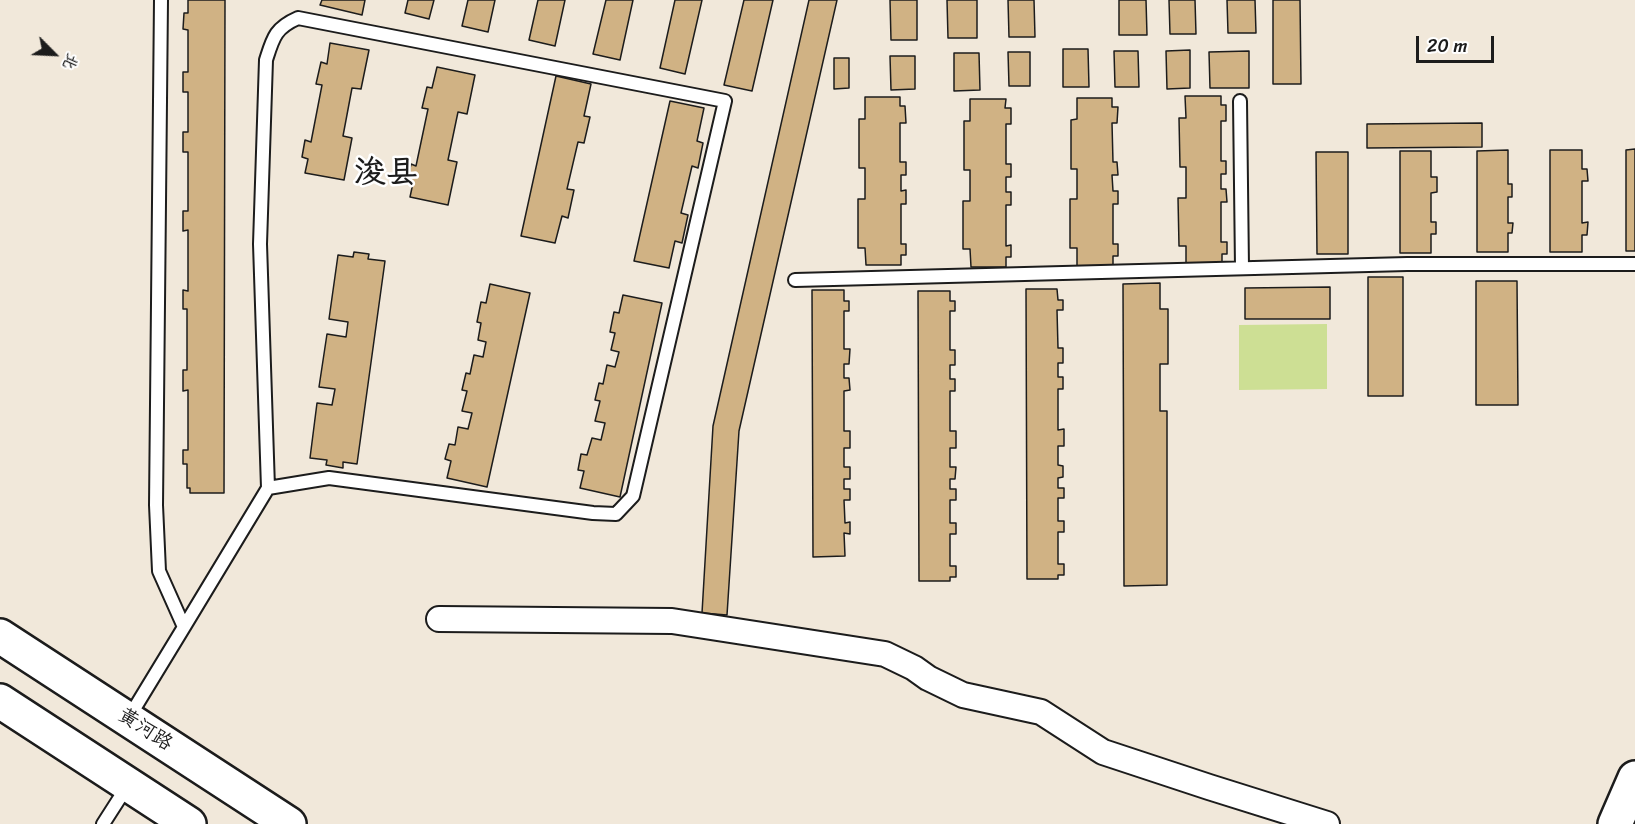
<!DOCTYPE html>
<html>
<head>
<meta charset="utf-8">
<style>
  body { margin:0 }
  #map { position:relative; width:1635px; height:824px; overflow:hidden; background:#f1e8da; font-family:Sriracha,"LXGW WenKai TC",sans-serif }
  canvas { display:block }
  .north { position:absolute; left:24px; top:24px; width:60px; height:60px; -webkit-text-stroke:4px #fff; paint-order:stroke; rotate:114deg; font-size:16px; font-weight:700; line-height:24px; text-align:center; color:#1c1c1c }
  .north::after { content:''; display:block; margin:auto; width:21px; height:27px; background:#1c1c1c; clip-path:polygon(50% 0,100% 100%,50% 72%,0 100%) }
  .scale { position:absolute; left:1416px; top:36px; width:78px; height:27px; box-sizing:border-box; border:3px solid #1c1c1c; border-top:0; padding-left:8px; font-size:18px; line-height:21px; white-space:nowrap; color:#1c1c1c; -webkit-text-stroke:4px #fff; paint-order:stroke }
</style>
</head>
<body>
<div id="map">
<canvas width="1635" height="824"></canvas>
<div class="north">北</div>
<div class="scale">20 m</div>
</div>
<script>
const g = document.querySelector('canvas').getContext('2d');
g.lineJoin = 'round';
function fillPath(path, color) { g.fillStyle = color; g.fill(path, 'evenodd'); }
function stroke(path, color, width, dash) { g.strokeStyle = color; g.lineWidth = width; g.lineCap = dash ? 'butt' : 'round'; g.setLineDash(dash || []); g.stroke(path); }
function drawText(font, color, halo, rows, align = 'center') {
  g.font = font + ' Sriracha,"LXGW WenKai TC",sans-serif'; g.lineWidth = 5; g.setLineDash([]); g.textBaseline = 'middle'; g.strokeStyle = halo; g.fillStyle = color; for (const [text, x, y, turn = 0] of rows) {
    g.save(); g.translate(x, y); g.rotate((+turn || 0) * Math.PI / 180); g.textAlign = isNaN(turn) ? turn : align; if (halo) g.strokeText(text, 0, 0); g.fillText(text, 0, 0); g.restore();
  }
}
fillPath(new Path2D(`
  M1327 324V389L1239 390V325Z`), '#cddf94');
const building = new Path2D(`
  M188 0H225L224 493H190V488H187V464H183V450H188V390L183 391V370H187V309H183V290L188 291V230L183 231V211H188V152H183V132H188V92H183V72H188V30L183 29 184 13H188Z
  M322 0H365L362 15 320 5Z
  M408 0H434L429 19 405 13Z
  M468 0H495L488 32 462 26Z
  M538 0H565L555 46 529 40Z
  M606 0H633L620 60 593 54Z
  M675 0H702L685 74 660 68Z
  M744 0H773L752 91 724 85Z
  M809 0H837L739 431 727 615 702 613 713 426Z
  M890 0H917V40H891Z
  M947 0H977V38H948Z
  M1008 0H1034L1035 37H1009Z
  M1119 0H1146L1147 35H1119Z
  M1169 0H1195L1196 34H1170Z
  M1227 0H1255L1256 33H1228Z
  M1273 0H1300L1301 84H1273Z
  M330 43 369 50 361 89 352 88 343 136 352 138 344 180 305 173 308 159 302 157 305 140 311 142 322 85 316 84 321 62 327 64Z
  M1063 49H1088L1089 87H1063Z
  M1190 50V88L1167 89 1166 51Z
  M1114 51H1138L1139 87H1115Z
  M1249 51V88H1210L1209 52Z
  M1008 52H1030V86H1009Z
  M954 53H979L980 90 954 91Z
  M890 56H915V89L891 90Z
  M834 58H849V88L834 89Z
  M437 67 475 75 467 114 458 112 448 160 457 162 448 205 410 197 413 183 407 182 411 164 416 166 428 109 422 108 427 87 432 88Z
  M556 76 591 84 584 116 590 117 584 143 578 142 567 189 574 190 568 218 562 216 555 243 521 236Z
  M1185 96H1221V105H1226V121H1221V161H1226V174H1221V189H1226L1227 202H1221V242H1227V254H1222V264H1186V246H1179L1178 198H1186V167H1180L1179 118H1186Z
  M865 97H900V106H905L906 123H900V162H906V175H901V191L906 190V204H901V244H906V255H901V265H866L865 248H858V199H865V168H859V119H865Z
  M1077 98H1112V107H1118L1117 123H1112L1113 162H1117L1118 175H1112L1113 191H1118V204H1113V244H1118V256H1113V266H1077V248H1070V199H1077V169H1071V120L1077 119Z
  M970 99H1006L1005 108H1011V124H1006V164H1011V177H1006V192H1011V205H1006V246L1011 245V257H1006V267H971L970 249H963V201H970V170H964V121H970Z
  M670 101 704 108 697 141 703 143 698 168 692 166 681 213 688 215 682 243 675 241 669 268 634 261Z
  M1482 123V147L1367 148V124Z
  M1635 149V251H1626V150Z
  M1508 150V184H1512V197H1508V223H1513L1512 233H1508V252H1477V151Z
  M1550 150H1582V169H1587L1588 181H1582V223L1588 222 1587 235H1582V252H1550Z
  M1400 151H1431V177H1437V192L1431 193V222H1436V234H1431V253H1400Z
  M1316 152H1348V254H1317Z
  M354 252 369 254 368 259 385 261 357 464 343 462V468L326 465 327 460 310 458 317 403 332 405 335 389 319 387 327 334 346 337 348 322 329 319 338 255 353 257Z
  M1368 277H1403V396H1368Z
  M1476 281H1517L1518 405H1476Z
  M1160 283V309H1168V364H1160V411H1167V585L1124 586 1123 284Z
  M490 284 530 293 487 487 447 478 451 461 445 459 449 444 455 445 458 427 468 429 472 413 462 411 467 391 462 390 466 373 470 374 474 355 483 357 486 342 478 340 481 323 477 322 481 302 486 303Z
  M1330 287V319H1245V288Z
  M1026 289H1057L1058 300H1063V310H1057L1058 348H1063V363H1058V377H1063V389H1058V430L1064 429V446H1058V465L1063 466V477L1058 478V488H1064V498H1058V521H1064V532H1058V564H1064V575H1058V579H1027Z
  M812 290H844V301H849V311H844V349H850L849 364H844V378H849L850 390 844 391V431H850V448H844V467H850V479H844V489H850V500H844L845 523 850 522V534L844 533 845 556 813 557Z
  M918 291H950V301H955V311H950V350H955V365H950V379H955V391H950V431H956V448H950V467H956L955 479H950V489H956V500H950V523H956V534H950V566H956V577H950V581H919Z
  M623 295 662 303 620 497 580 488 584 471 578 470 581 454 587 455 592 438 601 440 605 423 595 421 600 401 595 400 599 383 603 384 607 365 615 367 619 352 611 350 615 333 610 332 614 312 619 313Z`);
fillPath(building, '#d0b284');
stroke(building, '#1c1c1c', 1.5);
const service = new Path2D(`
  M1240 101 1242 268
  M795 280 1407 264H1635
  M184 627 268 488 260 244 266 60C273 38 275 28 298 18L725 101 633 496 616 514 593 513 329 478 268 488
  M128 719 184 627 159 571 156 505 161 0
  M103 824 128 785`);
const minor = new Path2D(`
  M439 619 672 621 885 654 914 668 928 678 963 695 1041 712 1103 752 1209 787 1327 824`);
const primary = new Path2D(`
  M0 636 289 824
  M0 701 189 824
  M1615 824 1635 778`);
stroke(service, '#1c1c1c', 16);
stroke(minor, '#1c1c1c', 28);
stroke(primary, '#1c1c1c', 38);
stroke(service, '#fff', 12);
stroke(minor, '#fff', 24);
stroke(primary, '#fff', 33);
drawText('20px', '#1c1c1c', '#fff', [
  ["黄河路",145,730,33]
]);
drawText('bold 32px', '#1c1c1c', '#fff', [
  ["浚县",386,174]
]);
</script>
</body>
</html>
